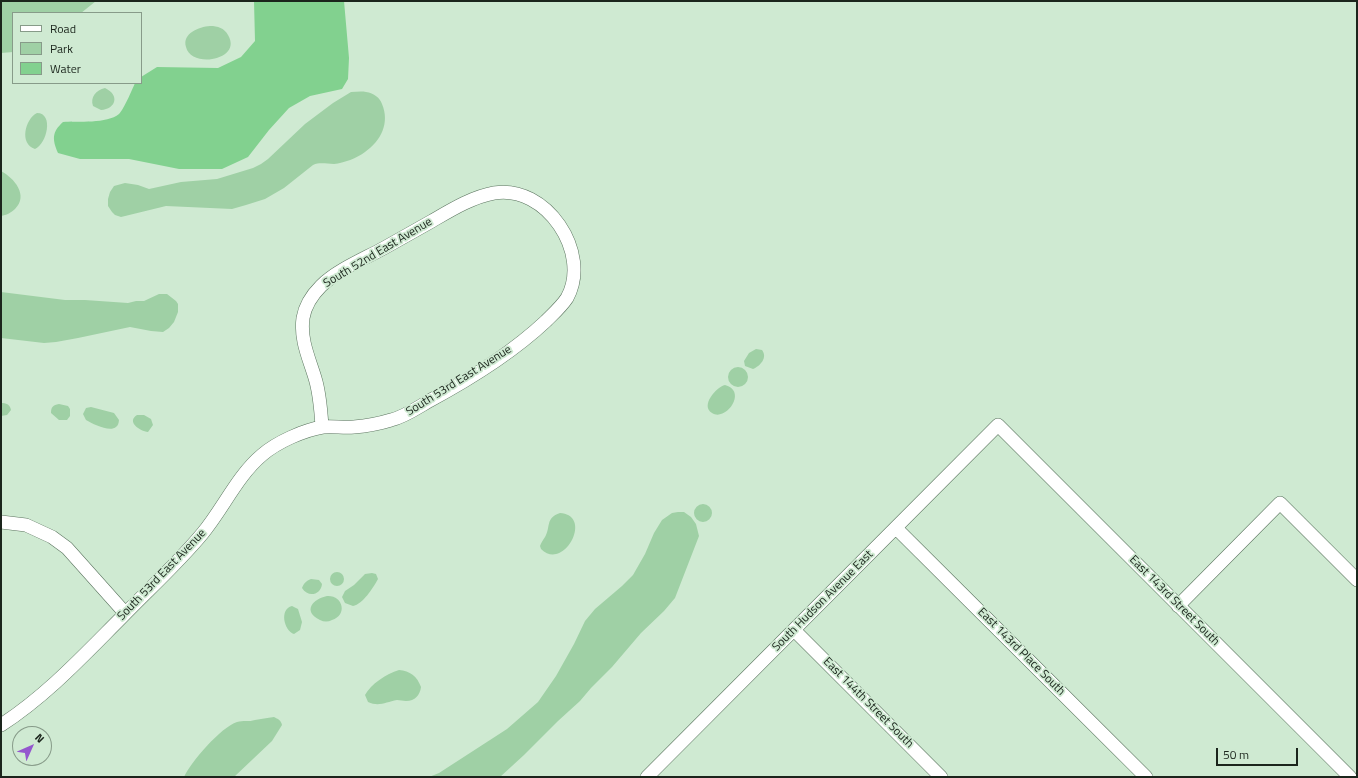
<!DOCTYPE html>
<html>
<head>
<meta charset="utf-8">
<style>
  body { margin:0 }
  #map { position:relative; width:1358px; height:778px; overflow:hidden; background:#cfead2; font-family:"Titillium Web",sans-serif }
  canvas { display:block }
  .frame { position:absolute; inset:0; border:2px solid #1b251c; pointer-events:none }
  .legend { position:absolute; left:12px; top:12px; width:130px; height:72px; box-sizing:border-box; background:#cfead2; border:1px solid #879b89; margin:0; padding:5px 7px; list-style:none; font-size:12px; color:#1b251c }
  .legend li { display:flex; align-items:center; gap:8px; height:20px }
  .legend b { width:20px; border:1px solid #879b89 }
  .north { position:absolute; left:12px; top:726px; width:40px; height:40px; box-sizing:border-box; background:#cfead2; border:1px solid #879b89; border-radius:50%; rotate:45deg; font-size:11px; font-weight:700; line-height:16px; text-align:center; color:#1b251c }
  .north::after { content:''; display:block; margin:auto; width:14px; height:18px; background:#9457ce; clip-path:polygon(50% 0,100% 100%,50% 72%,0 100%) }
  .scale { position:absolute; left:1216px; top:748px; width:82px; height:18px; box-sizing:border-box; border:2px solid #1b251c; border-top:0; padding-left:5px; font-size:12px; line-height:14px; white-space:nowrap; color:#1b251c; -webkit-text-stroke:3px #cfead2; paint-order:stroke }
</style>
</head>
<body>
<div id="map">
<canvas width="1358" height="778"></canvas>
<div class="frame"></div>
<ul class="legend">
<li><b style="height:5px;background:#fff"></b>Road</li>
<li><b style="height:11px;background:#9fd0a5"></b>Park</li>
<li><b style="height:11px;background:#82d18f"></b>Water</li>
</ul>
<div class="north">N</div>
<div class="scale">50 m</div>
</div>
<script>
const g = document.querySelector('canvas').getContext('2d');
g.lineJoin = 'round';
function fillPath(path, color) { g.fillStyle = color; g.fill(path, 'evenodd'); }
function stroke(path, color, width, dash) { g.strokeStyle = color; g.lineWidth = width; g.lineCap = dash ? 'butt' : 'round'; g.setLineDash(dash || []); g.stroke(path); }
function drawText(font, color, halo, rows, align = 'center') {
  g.font = font + ' "Titillium Web",sans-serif'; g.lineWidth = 3.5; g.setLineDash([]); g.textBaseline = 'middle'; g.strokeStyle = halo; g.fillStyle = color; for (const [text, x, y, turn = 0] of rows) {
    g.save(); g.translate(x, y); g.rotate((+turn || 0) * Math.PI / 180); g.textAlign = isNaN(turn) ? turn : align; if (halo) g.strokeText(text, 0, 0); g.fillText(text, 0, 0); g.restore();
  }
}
fillPath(new Path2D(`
  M1 1H96L81 13H13V52L1 53Z
  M210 26C218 26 224 28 228 35 243 60 191 69 186 47 182 33 199 27 210 26Z
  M105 88C120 95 116 109 101 110L93 106C90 97 96 90 105 88Z
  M351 92C356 92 361 91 366 92 374 93 380 98 382 104 390 123 381 141 365 152 357 158 344 163 334 164 326 164 320 162 313 165L284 188 265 199 246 205 232 209 166 206 121 217 115 215 112 212 108 206V199L110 192 114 186 125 183 138 185 149 189 181 182 217 179 253 168 261 164 268 159 305 124 333 103Z
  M37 113C54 113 47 144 35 149 19 144 25 119 37 113Z
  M1 171C14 178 29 195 15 209 10 213 7 215 1 216Z
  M1 292 65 300H85L128 303 136 301H144L159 294H167L176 301 178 304V312L174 322 169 328 163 332 151 331 130 327 78 338 56 342 44 343 1 338Z
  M756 349 762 350C768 358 760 366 753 369L745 366 744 361 749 353Z
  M728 377a10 10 0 1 1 20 0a10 10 0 1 1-20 0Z
  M725 385C748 391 726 422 712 413 700 406 716 387 725 385Z
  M1 403C6 403 10 404 11 410L7 415 1 416Z
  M59 404 68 406 70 409V416L67 420H59L51 413C51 407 53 405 59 404Z
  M91 407 114 413 119 420C118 437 95 425 86 420L83 414 86 408Z
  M137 415H144L151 419 153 425 148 432C140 431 126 422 137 415Z
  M694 513a9 9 0 1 1 18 0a9 9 0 1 1-18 0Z
  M678 512H684L691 517 696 524 699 536 675 598 664 611 641 633 612 667 591 688 580 701 558 721 524 755 500 777H429L439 773 507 729 538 702 556 676 574 644 585 621 595 609 622 586 633 575 645 554 654 533 662 520 672 513Z
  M560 513C594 515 564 572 541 549L540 546C541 543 543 540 545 537 551 527 545 518 560 513Z
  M330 579a7 7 0 1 1 14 0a7 7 0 1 1-14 0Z
  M372 573 376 574 378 579C373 588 363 604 353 606L345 603 342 597 345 591 354 585 365 574Z
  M311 579 319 580 322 584C321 595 308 598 302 588 304 583 306 581 311 579Z
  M327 596C343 595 348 615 332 620 328 622 324 622 320 620 302 611 313 599 327 596Z
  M292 606 298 609 302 622 300 630 294 634C284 631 279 609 292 606Z
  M399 670C410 671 417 676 421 687 420 695 415 701 406 701 403 701 400 700 397 700 386 702 379 707 368 702L365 695C371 684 386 674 399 670Z
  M274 717C278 719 281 720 282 725L272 741 234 777H184C191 762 221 727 237 722 243 720 249 722 255 720 261 719 267 718 274 717Z`), '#9fd0a5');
fillPath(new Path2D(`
  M254 1H344L349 58 348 79 342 89 310 96 289 108 269 130 248 157 222 169H179L129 159H80L58 153C52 139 52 132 63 122 78 121 107 124 119 114 124 109 132 90 135 83H141V77L157 67 218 68 241 57 255 41Z`), '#82d18f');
const minor = new Path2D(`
  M1 522 26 525 52 537 67 548 125 613
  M896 528 1146 777
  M1178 606 1280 503 1357 580
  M794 630 941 777
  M1 725C46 696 83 656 121 618 148 590 177 564 202 534 223 509 237 476 262 455 277 442 304 430 323 427 333 426 344 428 354 427 366 426 378 424 391 420 404 417 417 408 429 401 470 379 512 353 546 321 553 314 561 307 567 298 592 253 546 184 494 193 472 197 451 210 432 221 416 230 400 239 384 248 364 259 337 270 321 286 312 295 305 306 303 318 300 340 309 358 315 378 320 394 321 411 322 427
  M647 777 998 425 1350 777`);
stroke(minor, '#5b745f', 14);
stroke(minor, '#fff', 13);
drawText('12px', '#1b251c', '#cfead2', [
  ["South 52nd East Avenue",378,253,-31],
  ["South 53rd East Avenue",459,381,-32],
  ["South 53rd East Avenue",162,575,-46],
  ["South Hudson Avenue East",823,601,-45],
  ["East 143rd Street South",1174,601,45],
  ["East 143rd Place South",1021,652,45],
  ["East 144th Street South",868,703,45]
]);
</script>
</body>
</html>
